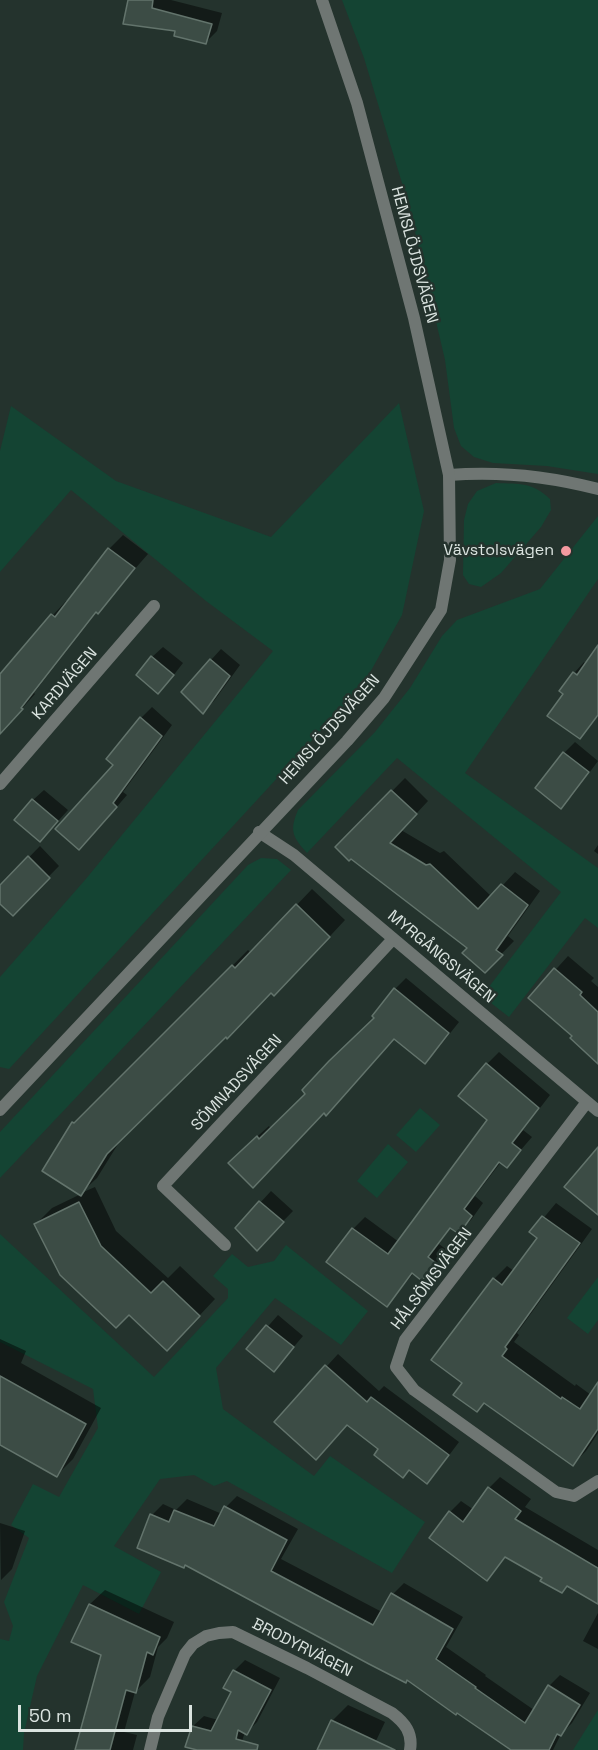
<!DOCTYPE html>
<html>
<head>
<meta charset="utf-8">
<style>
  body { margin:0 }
  #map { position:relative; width:598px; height:1750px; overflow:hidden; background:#24332d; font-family:"Space Grotesk",sans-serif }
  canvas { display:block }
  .scale { position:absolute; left:18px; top:1705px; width:174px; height:27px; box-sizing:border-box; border:3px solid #dbe4e0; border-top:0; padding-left:8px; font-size:18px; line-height:21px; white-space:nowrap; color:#dbe4e0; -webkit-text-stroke:4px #24332d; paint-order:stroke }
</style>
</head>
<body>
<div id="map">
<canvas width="598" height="1750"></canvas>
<div class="scale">50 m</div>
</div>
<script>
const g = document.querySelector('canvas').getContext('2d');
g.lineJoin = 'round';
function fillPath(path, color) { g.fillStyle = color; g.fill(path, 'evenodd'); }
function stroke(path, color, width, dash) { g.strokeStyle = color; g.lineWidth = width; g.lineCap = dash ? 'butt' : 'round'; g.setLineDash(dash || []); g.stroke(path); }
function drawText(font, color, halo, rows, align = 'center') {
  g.font = font + ' "Space Grotesk",sans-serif'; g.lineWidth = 5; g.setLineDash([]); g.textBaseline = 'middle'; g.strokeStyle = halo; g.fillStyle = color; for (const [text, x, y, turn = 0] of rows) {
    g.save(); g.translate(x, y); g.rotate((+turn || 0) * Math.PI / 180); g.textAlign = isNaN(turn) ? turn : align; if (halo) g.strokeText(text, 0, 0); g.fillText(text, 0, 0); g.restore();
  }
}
fillPath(new Path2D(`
  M342 0H598V474L547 466 493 463 474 457 461 446 454 428 445 360 409 206 364 58Z
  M399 403 424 511 402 615 363 685 9 1069 0 1067V977L85 880 273 651 206 601 71 490 0 572V451L11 406 116 481 271 537Z
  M496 483C520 484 532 482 550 499L551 510 541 527 501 573 481 587 469 584 463 575 464 520 468 504 477 491Z
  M598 516V579L465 773 598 868V928L585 918 509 1017 482 996 561 892 397 758 307 853C293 837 289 831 298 810L375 732 410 688 442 636 457 620 540 589Z
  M261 858 277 859 291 870 0 1178V1132L248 865Z
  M420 1108 440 1125 416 1152 396 1135Z
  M388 1144 408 1162 377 1198 357 1181Z
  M0 1234 154 1377 228 1298V1289L213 1276 232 1254 248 1267 274 1261 286 1245 368 1311 341 1345 275 1298 216 1368 223 1409 314 1476 330 1456 425 1522 392 1573 227 1481 214 1486 194 1475 160 1479 114 1546 161 1572 139 1614 83 1585 37 1676 24 1733 23 1750H0V1639L9 1641 13 1626 4 1602 29 1538 11 1525 33 1484 59 1497 98 1428 93 1389 0 1342Z
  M598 1277V1320L588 1334 567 1318Z
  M598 1710V1750H573Z`), '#144433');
fillPath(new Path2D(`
  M129 0H171L222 13 217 31 206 42 177 30Z
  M123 535 148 554 97 612 34 693 35 694 0 733V675L53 615 66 601 68 603 109 549Z
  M163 647 183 663 169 681 152 657Z
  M598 648V716L580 737 583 678 575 672 584 662 586 664Z
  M221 649 240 665 214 701 203 711 211 660Z
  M152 707 172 725 123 792 127 795 90 838 115 765 141 718Z
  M575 742 598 761 572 796 561 807 564 753Z
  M405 778 428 801 401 830 440 853 444 851 492 897 515 872 540 891 508 936 514 941 485 971 469 948 337 847Z
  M44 790 68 810 51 829 33 800Z
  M598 845V854L594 851Z
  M40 846 59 866 12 914 0 902V887Z
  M312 889 345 920 290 979 271 991 123 1136 97 1178 81 1193 95 1187 116 1231 168 1278 180 1266 215 1299 183 1333 36 1224 52 1208 81 1194 73 1123 89 1107 91 1108 248 950 251 953Z
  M568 956 594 978 591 981 598 987V1060L575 1036 530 998Z
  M406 978 459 1022 436 1051 425 1062 395 1037 324 1112 240 1152 269 1126 271 1129 307 1094 376 1017 395 989Z
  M499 1052 550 1095 523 1130 532 1137 507 1166 501 1162 475 1196 483 1203 471 1220 458 1232 451 1227 439 1244 447 1250 434 1267 422 1279 414 1273 387 1305 353 1229 365 1217 399 1242 489 1119 487 1064Z
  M271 1191 293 1211 257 1248 237 1228Z
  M556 1203 592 1229 517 1333 519 1335 514 1342 575 1386 576 1384 591 1395 598 1384V1433L586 1451 573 1464 485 1402 477 1411 464 1382 494 1279 507 1266 514 1271 539 1237 532 1232Z
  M278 1315 303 1336 274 1370 248 1349Z
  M0 1339 26 1351 21 1363 101 1408 73 1459 57 1475 0 1443Z
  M338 1354 379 1391 384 1386 459 1442 438 1470 426 1482 348 1424 276 1422Z
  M500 1477 531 1499 525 1507 598 1550V1603L568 1585 562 1592 544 1578 507 1556 486 1579 450 1512 461 1501 474 1510 489 1488Z
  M237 1496 298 1529 281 1559 382 1612 393 1594 404 1583 463 1617 446 1647 486 1675 485 1676 534 1710 549 1686 560 1675 590 1693 572 1723 561 1734 553 1750H513L408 1679 152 1515 163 1504 176 1510 187 1499 222 1514 226 1507Z
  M0 1523 25 1531 12 1569 1 1580Z
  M105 1590 174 1622 167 1638 158 1647 150 1677 135 1692 124 1732 137 1735 133 1750H77L102 1655 73 1642 90 1604Z
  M598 1613V1649L583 1641Z
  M245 1660 280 1678 257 1722 246 1733 245 1732 239 1750H197L193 1726 204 1716 218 1720 233 1691 234 1671Z
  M348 1705 385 1722 375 1743 368 1750H319L332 1721Z`), '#0007');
const building = new Path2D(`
  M128 0H153L152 8 212 24 206 44 174 36 175 31 123 24Z
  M108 548 135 568 98 614 96 612 21 708 23 709 0 734V674L51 614 55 617Z
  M598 645V715L580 739 547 716 563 694 559 691 573 672 577 675Z
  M151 656 174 675 158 694 136 675Z
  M210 659 230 676 203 714 181 692Z
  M140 717 162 736 113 803 117 807 79 850 55 829 113 765 106 759Z
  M563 752 589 772 561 809 535 788Z
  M391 790 417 814 390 843 426 865 430 864 478 909 501 884 528 905 496 950 503 955 485 973 462 953 467 948 351 859 349 861 335 847Z
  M32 799 58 821 40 842 14 820Z
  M28 856 50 878 13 916 0 904V885Z
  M296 904 330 937 274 996 271 993 227 1039 226 1037 107 1154 81 1196 42 1171 72 1122 74 1123 232 965 235 968Z
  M554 968 582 992 580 995 598 1012V1064L570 1038 572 1036 528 998Z
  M394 988 449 1033 425 1064 394 1039 326 1116 324 1113 253 1188 228 1163 257 1136 259 1139 305 1094 302 1090 329 1061 374 1018 372 1016Z
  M486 1063 539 1108 512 1143 521 1150 507 1168 499 1162 464 1209 472 1216 459 1234 450 1228 428 1257 436 1263 422 1281 412 1273 387 1307 326 1262 352 1228 388 1254 487 1120 458 1096Z
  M598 1147V1215L564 1187Z
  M259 1201 284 1222 257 1251 235 1228Z
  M79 1202 101 1246 151 1293 163 1281 200 1316 167 1351 129 1315 116 1328 60 1275 34 1224Z
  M542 1216 580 1243 505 1347 507 1349 502 1356 561 1399 562 1397 580 1409 598 1382V1429L573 1466 484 1403 477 1412 453 1395 462 1383 431 1360 493 1278 502 1285 537 1238 529 1232Z
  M266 1325 294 1347 274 1372 246 1349Z
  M325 1365 367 1402 371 1397 449 1455 427 1484 409 1470 403 1478 374 1455 378 1449 347 1425 316 1460 274 1422Z
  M0 1376 86 1424 57 1477 0 1445Z
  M488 1487 521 1511 515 1519 598 1568V1604L567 1586 562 1593 540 1581 542 1578 505 1557 487 1581 429 1538 449 1511 463 1522Z
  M224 1506 287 1540 271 1571 373 1625 391 1593 453 1629 436 1659 476 1687 475 1688 525 1723 548 1685 580 1705 561 1736 557 1734 549 1750H511L457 1713 456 1715 407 1680 406 1683 369 1664 185 1565 184 1568 137 1548 150 1514 169 1522 174 1510 214 1526Z
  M89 1604 160 1637 153 1655 147 1652 136 1693 126 1690 110 1750H75L101 1655 71 1642Z
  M233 1670 271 1690 247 1735 238 1730 236 1739 258 1745 257 1750H197L185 1747 192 1726 211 1731 231 1692 223 1688Z
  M331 1720 395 1750H317Z`);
fillPath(building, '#3c4c45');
stroke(building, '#63746c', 1.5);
stroke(new Path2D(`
  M449 475C500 471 548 476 598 489
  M0 784 154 606
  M259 832 294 855 598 1111
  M587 1102 405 1340 396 1367 414 1390 556 1492 574 1496 598 1481
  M225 1245 163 1186 393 939
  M150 1750 158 1717 185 1654 193 1644 206 1636 219 1633 233 1632 307 1668 392 1713C405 1723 413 1733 410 1750`), '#6f7673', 12);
stroke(new Path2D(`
  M0 1110 347 741 384 698 441 610 450 560 449 475 414 318 357 103 322 0`), '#6f7673', 12);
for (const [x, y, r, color] of [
  [566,551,6,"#f49aa0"]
]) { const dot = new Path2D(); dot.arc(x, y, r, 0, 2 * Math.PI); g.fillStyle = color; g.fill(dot); stroke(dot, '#24332d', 2); }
drawText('16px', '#dbe4e0', '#24332d', [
  ["HEMSLÖJDSVÄGEN",414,255,75],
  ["KARDVÄGEN",65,684,-49],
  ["HEMSLÖJDSVÄGEN",330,730,-48],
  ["MYRGÅNGSVÄGEN",441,957,40],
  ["SÖMNADSVÄGEN",237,1083,-47],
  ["HÅLSÖMSVÄGEN",432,1279,-53],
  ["BRODYRVÄGEN",302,1648,27]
]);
drawText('16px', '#dbe4e0', '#24332d', [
  ["Vävstolsvägen",554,551]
], 'right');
</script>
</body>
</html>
